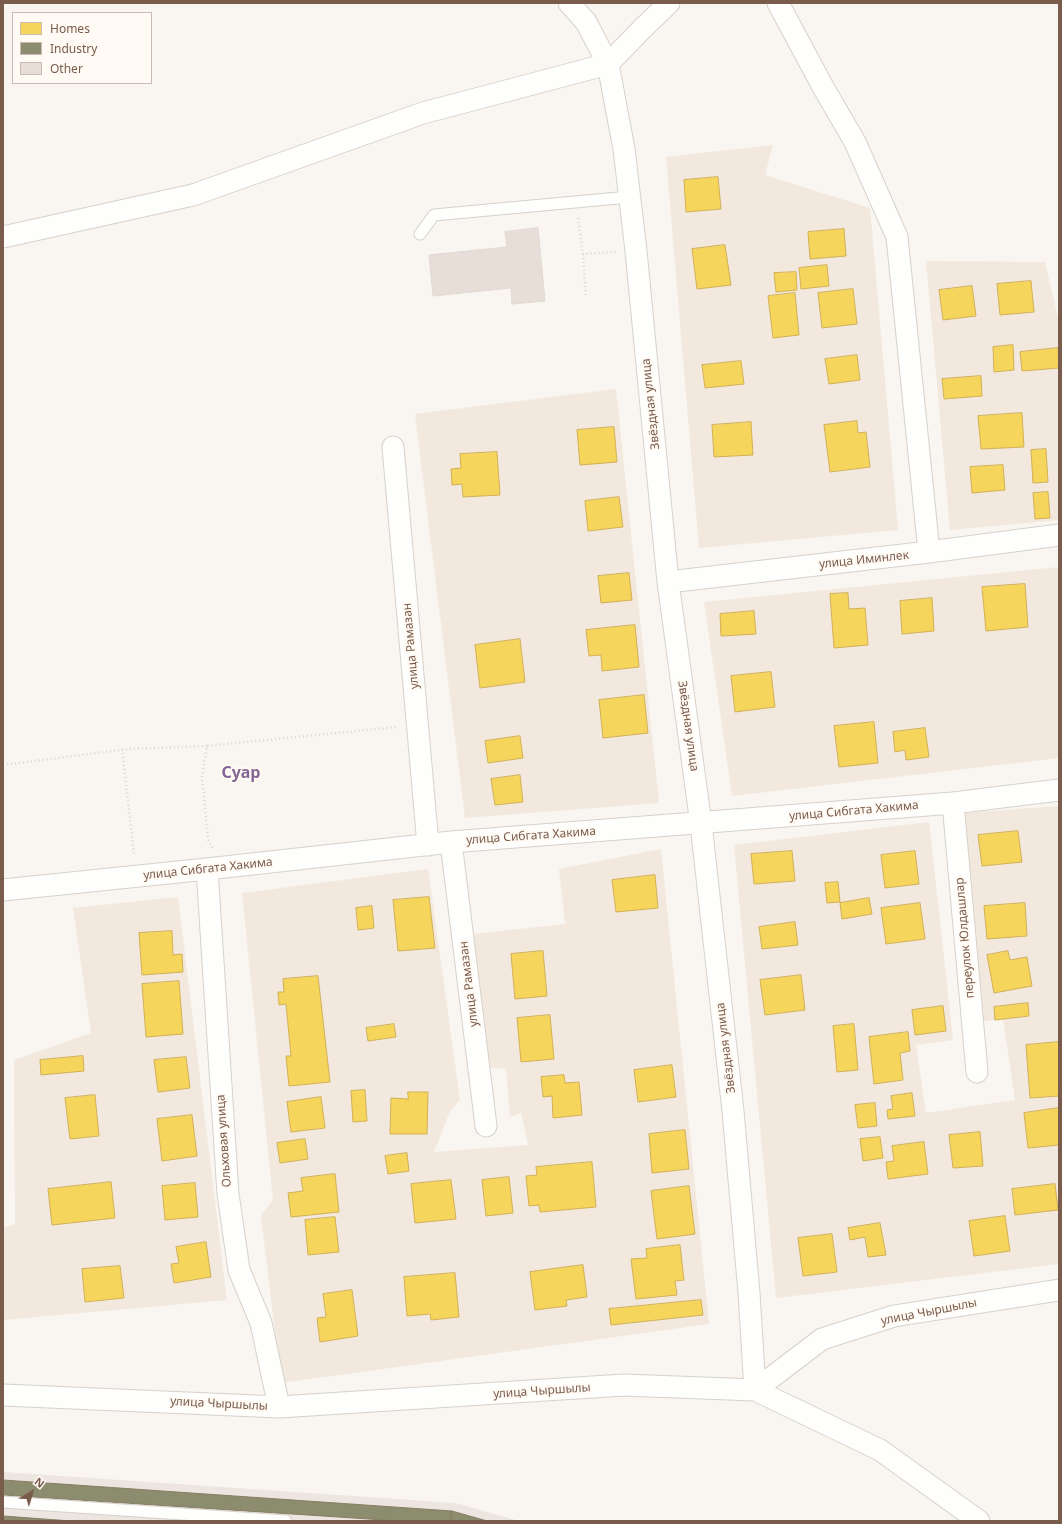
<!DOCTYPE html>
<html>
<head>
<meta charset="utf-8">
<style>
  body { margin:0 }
  #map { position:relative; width:1062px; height:1524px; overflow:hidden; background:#f9f5f0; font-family:"Noto Sans",sans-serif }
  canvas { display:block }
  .frame { position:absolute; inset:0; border:4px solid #7a5c4d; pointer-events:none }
  .legend { position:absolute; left:12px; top:12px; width:140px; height:72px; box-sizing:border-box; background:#fffaf3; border:1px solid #cabbb1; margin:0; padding:5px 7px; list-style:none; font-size:12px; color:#7a5c4d }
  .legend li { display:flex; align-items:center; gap:8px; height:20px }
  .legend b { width:20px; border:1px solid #cabbb1 }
  .north { position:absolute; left:12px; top:1472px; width:40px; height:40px; -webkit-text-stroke:3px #fffaf3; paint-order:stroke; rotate:38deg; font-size:11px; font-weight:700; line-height:16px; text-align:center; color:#7a5c4d }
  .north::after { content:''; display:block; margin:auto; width:14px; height:18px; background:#7a5c4d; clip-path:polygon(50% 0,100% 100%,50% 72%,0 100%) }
</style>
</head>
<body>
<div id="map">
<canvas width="1062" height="1524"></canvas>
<div class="frame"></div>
<ul class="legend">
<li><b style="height:11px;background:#f6d55c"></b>Homes</li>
<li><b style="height:11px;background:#8c8c6e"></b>Industry</li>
<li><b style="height:11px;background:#e6ded7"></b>Other</li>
</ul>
<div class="north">N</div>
</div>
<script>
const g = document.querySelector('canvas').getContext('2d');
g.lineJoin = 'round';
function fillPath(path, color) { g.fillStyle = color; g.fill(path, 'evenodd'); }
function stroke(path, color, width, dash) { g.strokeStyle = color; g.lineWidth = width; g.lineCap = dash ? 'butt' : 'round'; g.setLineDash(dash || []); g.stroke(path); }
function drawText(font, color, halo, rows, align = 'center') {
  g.font = font + ' "Noto Sans",sans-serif'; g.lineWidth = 4; g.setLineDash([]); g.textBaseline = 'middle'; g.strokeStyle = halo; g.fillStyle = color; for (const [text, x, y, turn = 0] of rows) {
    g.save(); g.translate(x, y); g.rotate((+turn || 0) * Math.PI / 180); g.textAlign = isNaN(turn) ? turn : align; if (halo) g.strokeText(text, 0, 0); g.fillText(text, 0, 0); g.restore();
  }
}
fillPath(new Path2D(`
  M773 145 765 175 870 208 898 530 699 548 666 157Z
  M926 261 1045 262 1059 322V520L950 530Z
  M616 389 659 803 465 818 415 414Z
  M1059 567V758L732 796 704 602Z
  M1059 806V1264L776 1298 734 845 929 822 953 1040 916 1045 926 1113 1015 1100 1003 1019 980 1022 964 813Z
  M661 849 709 1324 281 1383 261 1215 273 1200 242 893 428 869 460 1100 450 1111 434 1152 528 1145 521 1113 510 1117 506 1069 485 1067 474 934 565 924 559 869Z
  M178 897 227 1300 3 1320V1228L15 1224 14 1060 91 1033 73 908Z`), '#f2e8de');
fillPath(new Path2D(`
  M3 1472 455 1503 519 1521H3Z`), '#ede5e0');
const homes = new Path2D(`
  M718 177 721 209 686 212 684 180Z
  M844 229 846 256 810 259 808 232Z
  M725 245 731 285 697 289 692 249Z
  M827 265 829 286 801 289 799 268Z
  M796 272 797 290 776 292 774 273Z
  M1031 281 1034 312 1000 315 997 284Z
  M972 286 976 316 943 320 939 290Z
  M853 289 857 324 822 328 818 293Z
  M795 293 799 335 773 338 768 296Z
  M1013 345 1014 370 994 372 993 347Z
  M1058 348 1059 368 1022 371 1020 352Z
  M857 355 860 380 829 384 825 359Z
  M741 361 744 384 705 388 702 365Z
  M981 376 982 396 944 399 942 379Z
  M1022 413 1024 447 981 449 978 416Z
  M857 421 858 433 866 432 870 467 830 472 824 425Z
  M751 422 753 455 714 457 712 425Z
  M614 427 617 462 580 465 577 430Z
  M1046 449 1048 482 1033 483 1031 450Z
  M497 452 500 495 463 497 462 484 452 485 451 469 461 468 460 454Z
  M1003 465 1005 490 972 493 970 467Z
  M1048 492 1050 518 1035 519 1033 493Z
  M619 497 623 527 588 531 585 501Z
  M629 573 632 600 601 603 598 576Z
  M1025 584 1028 627 986 631 982 587Z
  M848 593 849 609 865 608 868 645 834 648 830 594Z
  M932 598 934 631 902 634 900 601Z
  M754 611 756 634 721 636 720 614Z
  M635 625 639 667 602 671 601 655 589 656 586 630Z
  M520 639 525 682 480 688 475 645Z
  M771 672 775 707 735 712 731 676Z
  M644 695 648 733 603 738 599 700Z
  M874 722 878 763 839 767 834 726Z
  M925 728 929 757 906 760 905 750 895 752 893 732Z
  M520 736 523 758 488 763 485 741Z
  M520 775 523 802 495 805 491 779Z
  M1018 831 1022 862 982 866 978 835Z
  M792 851 795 881 754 884 751 854Z
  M915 851 919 884 885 888 881 855Z
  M655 875 658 908 616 912 612 880Z
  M838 882 840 902 827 903 825 883Z
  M429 897 435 948 398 951 393 900Z
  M869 898 872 914 842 919 840 903Z
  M920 903 925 939 886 944 881 908Z
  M1025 903 1027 936 987 939 984 906Z
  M372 906 374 928 358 930 356 908Z
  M795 922 798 945 762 949 759 927Z
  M172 931 173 955 182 954 183 972 142 975 139 933Z
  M543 951 547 996 515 999 511 954Z
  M1008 951 1010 960 1027 957 1032 986 994 993 987 955Z
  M801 975 805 1010 765 1015 760 980Z
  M318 976 330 1082 289 1086 286 1056H291L286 1004 279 1005 278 992H284L283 979Z
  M179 981 183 1034 146 1037 142 984Z
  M1028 1003 1029 1016 995 1020 994 1007Z
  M943 1006 946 1031 915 1035 912 1010Z
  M550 1015 554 1059 521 1062 517 1018Z
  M394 1024 396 1037 368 1041 366 1028Z
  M854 1024 858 1070 837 1072 833 1026Z
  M908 1032 910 1051 900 1053 903 1080 874 1084 869 1037Z
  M1059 1042V1096L1030 1098 1026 1045Z
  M83 1056 84 1071 41 1075 40 1060Z
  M186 1057 190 1088 158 1092 154 1060Z
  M672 1065 676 1097 638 1102 634 1070Z
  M564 1075 565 1083 579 1082 582 1115 553 1118 552 1096 543 1097 541 1077Z
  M365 1090 367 1121 353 1122 351 1091Z
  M408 1092H428L427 1134H390L391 1098 408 1099Z
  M912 1093 915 1116 888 1119 887 1110 893 1109 891 1096Z
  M95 1095 99 1136 70 1139 65 1098Z
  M321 1097 325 1128 291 1132 287 1102Z
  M875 1103 877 1126 858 1128 855 1105Z
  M1059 1108V1145L1028 1148 1024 1113Z
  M192 1115 197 1156 162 1161 157 1119Z
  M685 1130 689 1169 652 1173 649 1134Z
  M980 1132 983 1166 953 1168 949 1135Z
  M880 1137 883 1158 863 1161 860 1139Z
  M305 1139 308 1159 280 1163 277 1143Z
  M924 1142 928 1174 888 1179 886 1162 894 1161 892 1146Z
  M407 1153 409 1171 388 1174 385 1156Z
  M592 1162 596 1207 540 1212 539 1205 529 1206 526 1176 537 1175 536 1167Z
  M335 1174 339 1212 291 1217 288 1193 303 1191 301 1178Z
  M509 1177 513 1213 486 1216 482 1180Z
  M451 1180 456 1219 415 1223 411 1184Z
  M111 1182 115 1218 52 1225 48 1189Z
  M195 1183 198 1217 165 1220 162 1186Z
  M1055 1184 1058 1210 1015 1215 1012 1189Z
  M689 1186 695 1234 657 1239 651 1191Z
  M1005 1216 1010 1251 974 1256 969 1221Z
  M335 1217 339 1252 308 1255 305 1220Z
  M880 1223 886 1255 868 1257 865 1237 850 1240 848 1228Z
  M832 1234 837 1272 803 1276 798 1238Z
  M206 1242 211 1277 174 1283 171 1264 179 1263 176 1247Z
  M680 1245 684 1280 675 1281 677 1295 636 1299 631 1259 647 1258 646 1249Z
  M583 1265 587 1297 566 1300 567 1306 535 1310 530 1272Z
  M120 1266 124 1298 85 1302 82 1269Z
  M455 1273 459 1317 431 1320 430 1314 407 1316 404 1277Z
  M352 1290 358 1336 320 1342 317 1318 326 1317 323 1294Z
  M701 1300 703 1315 611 1325 609 1309Z`);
fillPath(homes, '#f6d55c');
stroke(homes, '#d1b158', 1);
const industry = new Path2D(`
  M3 1480 452 1511 451 1521H399L3 1495Z
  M452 1511 487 1521H451Z
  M3 1516 71 1521H3Z`);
fillPath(industry, '#8c8c6e');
stroke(industry, '#877e64', 1);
const building = new Path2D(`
  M538 228 545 301 512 304 511 288 433 296 429 255 507 247 505 232Z`);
fillPath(building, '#e6ded7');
stroke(building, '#e2d8d2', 1);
const lane = new Path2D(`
  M420 234 434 215 629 197
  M3 1502 286 1521`);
const street = new Path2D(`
  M569 3 586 22 608 64 624 149 636 251 668 582 701 824 733 1111 749 1293 755 1390
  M778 3 823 87 855 142 897 237 929 552
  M3 237 193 195 423 113 608 64 642 29 669 3
  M393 447 428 845
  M668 582 929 552 1059 535
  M953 803 977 1072
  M451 842 486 1126
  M207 869 228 1194 239 1270 261 1323 279 1407
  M3 890 207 869 451 842 953 803 1059 790
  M755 1390 880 1450 979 1521
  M3 1395 279 1407 624 1385 755 1390 822 1339 894 1316 1059 1290`);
stroke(lane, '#d7d1cb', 13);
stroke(street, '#d7d1cb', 23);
stroke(new Path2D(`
  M578 218 583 254 616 252
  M583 254 586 298
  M122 749 134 855
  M3 765 128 749 207 746
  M212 848 208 839 202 777 207 746 397 727`), '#dcd5d0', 2.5, [1, 3]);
stroke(lane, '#fefefd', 11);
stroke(street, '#fefefd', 21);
drawText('12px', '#7a5c4d', '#fffaf3', [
  ["Звёздная улица",651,404,-96],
  ["улица Иминлек",864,560,-6],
  ["улица Рамазан",411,646,-95],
  ["Звёздная улица",688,726,82],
  ["улица Сибгата Хакима",854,811,-5],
  ["улица Сибгата Хакима",531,836,-4],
  ["улица Сибгата Хакима",208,869,-6],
  ["переулок Юлдашлар",965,938,-95],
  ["улица Рамазан",469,984,-97],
  ["Звёздная улица",726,1048,-97],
  ["Ольховая улица",224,1141,-94],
  ["улица Чыршылы",929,1312,-11],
  ["улица Чыршылы",542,1391,-4],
  ["улица Чыршылы",219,1404,3]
]);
drawText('bold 16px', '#846695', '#fffaf3', [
  ["Суар",241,773]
]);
</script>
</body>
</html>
